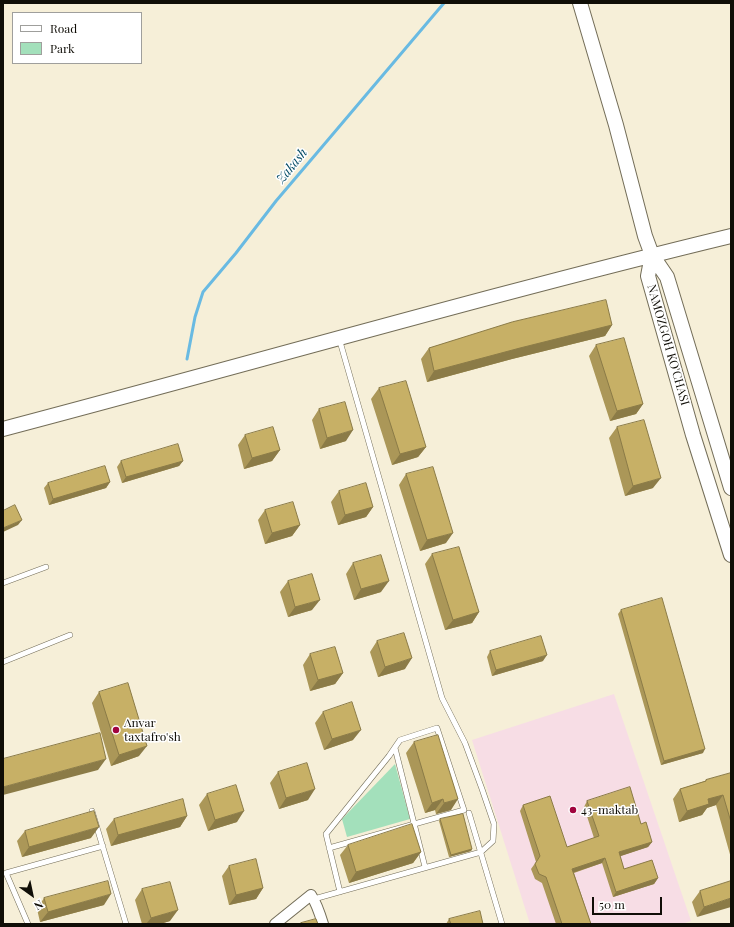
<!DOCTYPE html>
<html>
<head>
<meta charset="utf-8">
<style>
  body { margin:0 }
  #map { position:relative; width:734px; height:927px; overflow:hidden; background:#f6efd8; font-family:"Playfair Display",serif }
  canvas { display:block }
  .frame { position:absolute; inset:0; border:4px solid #100e07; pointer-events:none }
  .legend { position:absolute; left:12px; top:12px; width:130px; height:52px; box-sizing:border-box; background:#fff; border:1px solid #9f9f9c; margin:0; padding:5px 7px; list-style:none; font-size:12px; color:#100e07 }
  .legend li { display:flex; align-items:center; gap:8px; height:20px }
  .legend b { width:20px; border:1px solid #9f9f9c }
  .north { position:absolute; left:12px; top:875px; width:40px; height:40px; -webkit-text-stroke:3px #fff; paint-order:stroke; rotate:147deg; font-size:11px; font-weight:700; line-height:16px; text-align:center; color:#100e07 }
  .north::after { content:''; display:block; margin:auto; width:14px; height:18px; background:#100e07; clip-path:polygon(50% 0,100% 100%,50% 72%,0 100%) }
  .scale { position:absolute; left:592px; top:897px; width:70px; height:18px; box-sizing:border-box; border:2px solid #100e07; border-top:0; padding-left:5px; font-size:12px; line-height:14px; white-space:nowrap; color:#100e07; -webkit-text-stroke:3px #fff; paint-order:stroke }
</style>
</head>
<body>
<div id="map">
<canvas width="734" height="927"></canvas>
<div class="frame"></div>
<ul class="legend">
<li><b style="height:5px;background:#fff"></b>Road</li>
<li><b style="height:11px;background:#a3e0bb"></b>Park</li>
</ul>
<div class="north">N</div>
<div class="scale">50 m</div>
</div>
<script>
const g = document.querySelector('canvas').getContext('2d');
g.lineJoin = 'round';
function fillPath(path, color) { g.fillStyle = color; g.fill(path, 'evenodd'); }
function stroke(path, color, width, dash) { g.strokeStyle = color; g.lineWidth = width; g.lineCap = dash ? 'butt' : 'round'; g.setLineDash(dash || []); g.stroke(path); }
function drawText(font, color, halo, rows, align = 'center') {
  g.font = font + ' "Playfair Display",serif'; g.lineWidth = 3; g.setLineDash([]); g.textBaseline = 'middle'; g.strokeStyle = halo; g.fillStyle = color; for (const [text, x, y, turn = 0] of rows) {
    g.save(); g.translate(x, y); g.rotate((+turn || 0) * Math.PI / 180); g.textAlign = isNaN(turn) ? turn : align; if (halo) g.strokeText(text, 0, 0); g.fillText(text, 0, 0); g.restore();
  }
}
fillPath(new Path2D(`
  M614 694 691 921 682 924H530L472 740Z`), '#f7dde5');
fillPath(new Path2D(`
  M395 764 410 819 347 837 342 819Z`), '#a3e0bb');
stroke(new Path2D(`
  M187 359 195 317 203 292 236 253 276 201 316 154 444 3`), '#69bae2', 3);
const service = new Path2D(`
  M3 583 46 567
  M3 662 70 635
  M395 748 425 867
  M92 811 126 924
  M469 813 502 924
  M329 848 464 810 437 728 400 740 389 756 326 834 340 892
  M314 899 481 852 493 841 494 824 482 789 465 743 442 698 339 338
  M28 924 6 873 103 846`);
const minor = new Path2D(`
  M275 924 311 895C317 904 320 914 323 924`);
const secondary = new Path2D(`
  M580 3 616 125 645 236 652 255 667 277 731 488
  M652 255 648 276 693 435 731 555
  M3 429C246 365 487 295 731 236`);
stroke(service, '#736d58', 6);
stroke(minor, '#736d58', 12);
stroke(secondary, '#736d58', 16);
stroke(service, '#fff', 5);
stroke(minor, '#fff', 10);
stroke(secondary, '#fff', 14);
fillPath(new Path2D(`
  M512 322 612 325 605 336 512 359 427 382 421 359 429 348 511 323Z
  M596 345 643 404 636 414 610 421 589 356Z
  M379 388 426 447 418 457 392 465 371 399Z
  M319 409 346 441 320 449 312 420Z
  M617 427 653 488 625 496 609 438Z
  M245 435 280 450 272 461 244 469 238 445Z
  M121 461H183L179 466 122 483 117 467Z
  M406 474 446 543 420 551 399 485Z
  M110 482 106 488 49 505 44 488 48 483Z
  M339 491 373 507 366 517 338 525 331 502Z
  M265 510 300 525 292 536 265 544 258 520Z
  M432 554 479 612 472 623 445 630 425 564Z
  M353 563 381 592 354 600 346 574Z
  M288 581 312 610 288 617 280 592Z
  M621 610 703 753 661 765 618 614Z
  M377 641 405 669 378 677 370 652Z
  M490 651 543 661 492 676 487 657Z
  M310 654 343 673 335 684 310 691 303 665Z
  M99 692 139 756 111 766 92 703Z
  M323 712 353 740 324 750 315 723Z
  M414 742 451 810 436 814 435 810 425 813 406 753Z
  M278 772 308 800 279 809 270 783Z
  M731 773V858L716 805 707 808 702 815 679 822 673 799 680 789 705 781 706 780Z
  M207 794 237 822 208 831 199 805Z
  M587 801 641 824 652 842 648 847 620 856 624 869 658 878 654 884 613 897 602 863 574 873 591 924H556L542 883 535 879 531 869 536 862 520 811 523 805 567 847 594 838 584 807Z
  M187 816 180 827 111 846 106 829 114 819Z
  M440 819 472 849 471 851 449 857 439 821Z
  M25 831 91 838 22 857 17 841Z
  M348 845 421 852 413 863 349 883 340 855Z
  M229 866 263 888 256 899 229 905 222 876Z
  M731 881 697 917 692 902 700 891Z
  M142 889 170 921 160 924H142L135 900Z
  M44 898 104 905 40 922 37 909Z
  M449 919 483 924H446Z`), '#ab9758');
fillPath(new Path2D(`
  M612 325 605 336 512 359 427 382 434 371 520 348Z
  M643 404 636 414 610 421 617 411Z
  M353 430 346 441 320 449 327 438Z
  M426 447 418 457 392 465 400 454Z
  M280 450 272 461 244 469 252 458Z
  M183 461 179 466 122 483 126 477Z
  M661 478 653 488 625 496 633 486Z
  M110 482 106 488 49 505 53 499Z
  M373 507 366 517 338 525 345 515Z
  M22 520 18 525 3 532V528Z
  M300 525 292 536 265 544 272 533Z
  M453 533 446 543 420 551 427 540Z
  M389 581 381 592 354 600 361 589Z
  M320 600 312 610 288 617 295 607Z
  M479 612 472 623 445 630 453 620Z
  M547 655 543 661 492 676 496 670Z
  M412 658 405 669 378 677 385 667Z
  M343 673 335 684 310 691 318 680Z
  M361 730 353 740 324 750 332 739Z
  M147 746 139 756 111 766 119 755Z
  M705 749 703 753 661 765 664 761Z
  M106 759 98 770 3 795V787Z
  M315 789 308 800 279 809 286 798Z
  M723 795 716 805 707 808 702 815 679 822 687 811 708 799Z
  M443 799 435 810 425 813 432 803Z
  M458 799 451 810 436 814 444 803Z
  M244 811 237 822 208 831 215 820Z
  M187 816 180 827 111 846 118 835Z
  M99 827 91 838 22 857 29 847Z
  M652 842 648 847 615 858 619 852Z
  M472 849 471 851 449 857 451 855Z
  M421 852 413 863 349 883 356 872Z
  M605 858 602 863 569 874 572 869Z
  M658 878 654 884 613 897 616 892Z
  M263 888 256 899 229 905 236 895Z
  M111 894 104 905 40 922 48 912Z
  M731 898V907L697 917 704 907Z
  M178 910 170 921 160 924H146L151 918Z`), '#8b7b47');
const building = new Path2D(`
  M606 300 612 325 520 348 434 371 429 348 512 322Z
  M624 338 643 404 617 411 596 345Z
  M406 381 426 447 400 454 379 388Z
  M345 402 353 430 327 438 319 409Z
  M644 420 661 478 633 486 617 427Z
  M273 427 280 450 252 458 245 435Z
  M178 444 183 461 126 477 121 461Z
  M105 466 110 482 53 499 48 483Z
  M433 467 453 533 427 540 406 474Z
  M366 483 373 507 345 515 339 491Z
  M293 502 300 525 272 533 265 510Z
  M15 505 22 520 3 528V511Z
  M459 547 479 612 453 620 432 554Z
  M381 555 389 581 361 589 353 563Z
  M312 574 320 600 295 607 288 581Z
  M662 598 705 749 664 761 621 610Z
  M404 633 412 658 385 667 377 641Z
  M541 636 547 655 496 670 490 651Z
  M335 647 343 673 318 680 310 654Z
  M128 683 147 746 119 755 99 692Z
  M352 702 361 730 332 739 323 712Z
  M100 733 106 759 3 787V759Z
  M438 735 458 799 444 803 443 799 432 803 414 742Z
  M307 763 315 789 286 798 278 772Z
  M731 773V822L723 795 708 799 709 804 687 811 680 789 706 781V780Z
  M236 785 244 811 215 820 207 794Z
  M630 787 641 824 646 822 652 842 619 852 624 869 652 860 658 878 616 892 605 858 572 869 591 924H562L546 877 539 874 535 864 540 856 523 805 550 796 567 847 599 836 587 801Z
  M183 799 187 816 118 835 114 819Z
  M94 811 99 827 29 847 25 831Z
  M463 814 472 849 451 855 440 819Z
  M412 824 421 852 356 872 348 845Z
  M256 859 263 888 236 895 229 866Z
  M108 881 111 894 48 912 44 898Z
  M731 881V898L704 907 700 891Z
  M170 882 178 910 151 918 142 889Z
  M480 911 483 924H451L449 919Z
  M316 919 318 924H302L301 923Z`);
fillPath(building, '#c7b066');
stroke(building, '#8b7b47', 1);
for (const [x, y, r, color] of [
  [116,730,4,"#a1043e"],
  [573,810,4,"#a1043e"]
]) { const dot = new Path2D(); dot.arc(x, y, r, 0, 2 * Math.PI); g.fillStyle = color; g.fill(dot); stroke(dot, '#fff', 1.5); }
drawText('12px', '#100e07', '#fff', [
  ["NAMOZGOH KO'CHASI",668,345,74]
]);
drawText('12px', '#100e07', '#fff', [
  ["Anvar",124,723],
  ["taxtafro'sh",124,737],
  ["43-maktab",581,810]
], 'left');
drawText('italic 13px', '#024a65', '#fff', [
  ["Zakash",292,166,-51]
]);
</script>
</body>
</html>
